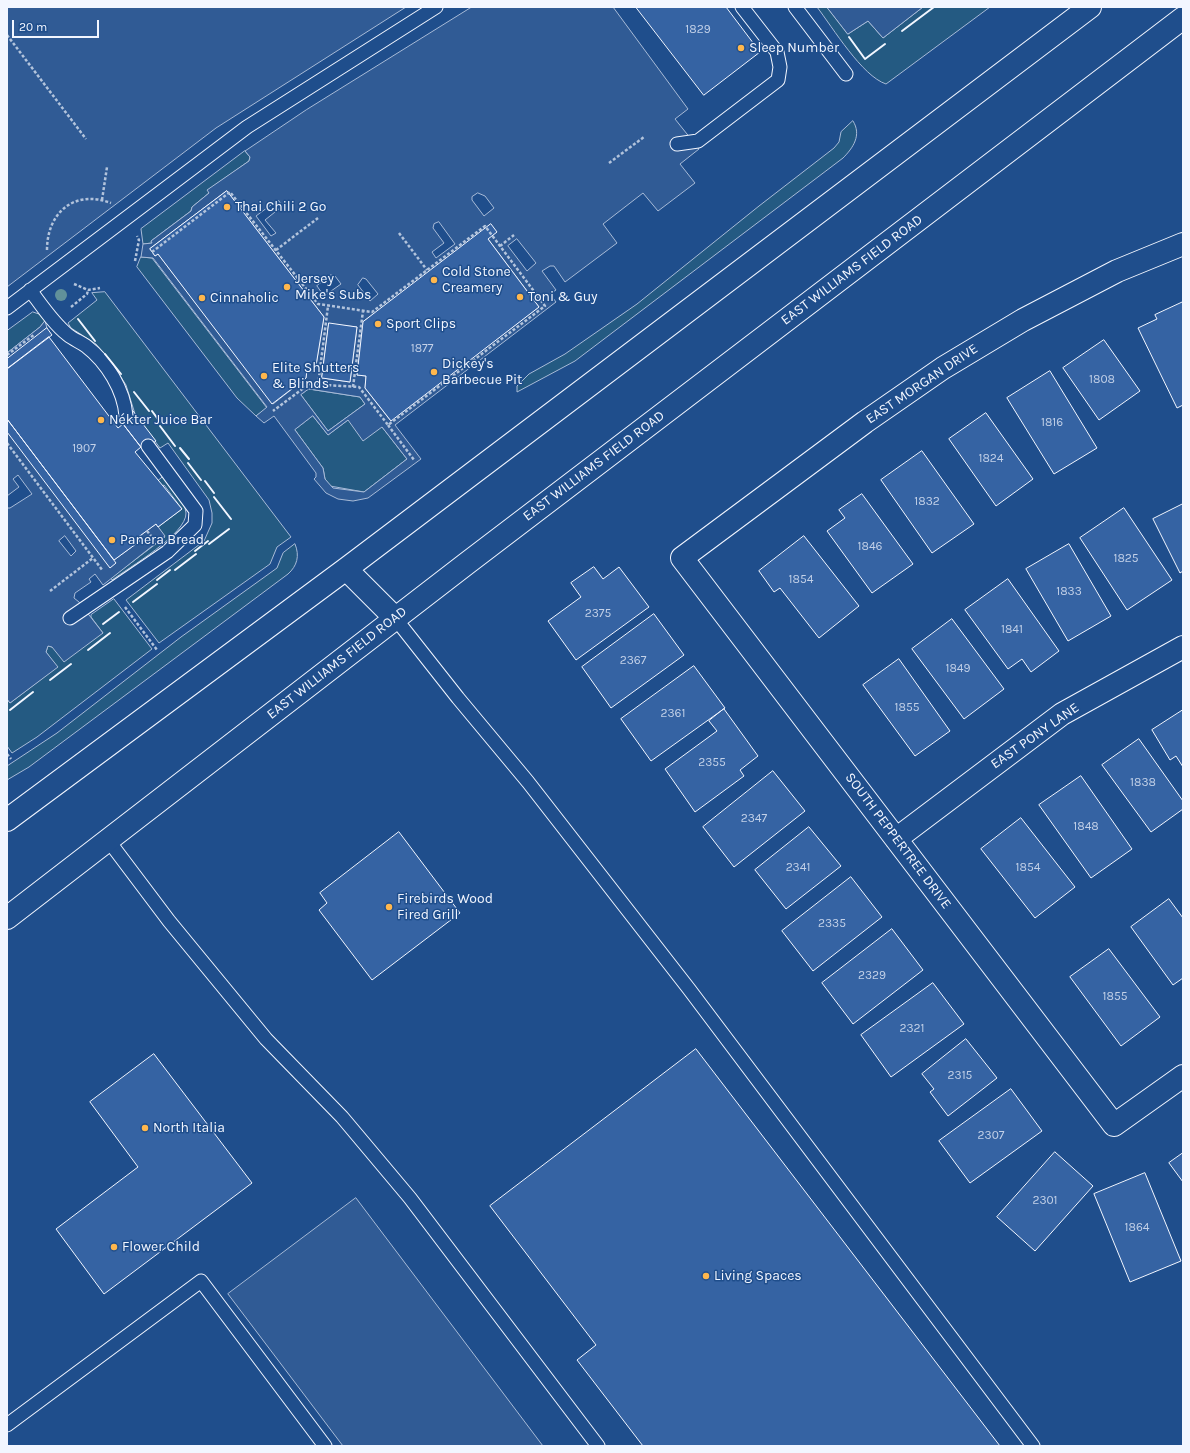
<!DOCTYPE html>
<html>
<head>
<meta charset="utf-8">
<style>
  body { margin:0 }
  #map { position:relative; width:1190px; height:1453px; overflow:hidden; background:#1f4e8c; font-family:Karla,sans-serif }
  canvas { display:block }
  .frame { position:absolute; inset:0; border:8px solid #f2f6ff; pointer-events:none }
  .scale { position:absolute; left:12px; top:20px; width:87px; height:18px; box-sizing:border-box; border:2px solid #f2f6ff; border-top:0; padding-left:5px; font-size:12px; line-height:14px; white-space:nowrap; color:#f2f6ff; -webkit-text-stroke:3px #1f4e8c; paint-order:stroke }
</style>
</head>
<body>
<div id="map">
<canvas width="1190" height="1453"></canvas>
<div class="frame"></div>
<div class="scale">20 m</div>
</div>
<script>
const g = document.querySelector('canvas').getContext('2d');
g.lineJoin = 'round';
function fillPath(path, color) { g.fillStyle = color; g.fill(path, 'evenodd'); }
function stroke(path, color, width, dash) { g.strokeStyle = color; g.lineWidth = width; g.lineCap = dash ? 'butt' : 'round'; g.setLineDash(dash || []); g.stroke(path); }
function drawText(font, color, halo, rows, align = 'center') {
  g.font = font + ' Karla,sans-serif'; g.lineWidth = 3; g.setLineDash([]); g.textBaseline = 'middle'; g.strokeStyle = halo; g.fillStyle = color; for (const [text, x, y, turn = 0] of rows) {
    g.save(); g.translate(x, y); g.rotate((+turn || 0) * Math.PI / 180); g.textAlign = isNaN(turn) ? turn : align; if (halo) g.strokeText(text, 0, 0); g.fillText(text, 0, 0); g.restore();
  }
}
const green = new Path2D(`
  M817 7H827L848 34 868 21 883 38 923 7H990L886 84C862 76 833 28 817 7Z
  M853 121C862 135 853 148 843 158L575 361 517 392V386L529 374 565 354 637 304 759 206 834 148 839 142 841 132Z
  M245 151 250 157 249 161 208 190 209 193 192 207 191 211 151 241 152 243 143 244 141 229Z
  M141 257 152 258 267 408 256 416 237 398 137 267Z
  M105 292 291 537 277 547 270 564 159 643 126 600 204 541 212 523V513L209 500 168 443 160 448 135 414 126 385 112 363 96 344 71 328 68 323 97 300 92 293Z
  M33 312 39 314 45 321 40 327 7 353V331Z
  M309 389 360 397 365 404 328 431 301 395Z
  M313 416 328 435 348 420 382 427 407 459 364 492 330 486 325 479 323 468 295 430Z
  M164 476C171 487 185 500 186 513 187 534 128 568 112 580L111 578 165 537 158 527 182 509 164 485 162 486 158 481Z
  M295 544C300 556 297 566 288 574L29 767 7 780V766L57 733 181 637 277 568 283 553Z
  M114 599 152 649 37 737 12 753 7 746V699L10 703 57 667 46 652 48 646 52 647 103 633 91 617V615Z`);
fillPath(green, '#245a82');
stroke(green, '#a8bbd7', 1);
const parking = new Path2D(`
  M7 7H406L216 128 7 287Z
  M472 7H613L688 109 675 119 699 149 680 164 695 183 658 211 643 193 603 224 617 243 565 282 554 266H550L542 271 556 290 550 294 556 302 395 425 421 459 368 498 353 501 338 499 326 493 314 479 316 477V473L274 416 264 423 256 416 267 407 153 258 141 257 143 244 152 243 151 241 191 211 192 207 209 193 207 190 249 161 250 157 245 151 306 110ZM227 191 324 317 315 371 307 370 306 378 273 404 158 254 155 256 150 249ZM478 193 485 196 494 208 484 216 472 200V197ZM279 201 282 206 280 208 265 220 276 233 271 236 256 216 275 202ZM439 222 455 244 436 258 432 252 444 243 433 228 434 224ZM488 239 539 307 390 420 365 388 366 376 357 375 363 322ZM517 239 536 263 527 271 508 246ZM331 275 335 276 341 284 324 296 317 286ZM363 278 366 279 378 294 370 301 358 285ZM329 324 357 327 350 382 322 378ZM309 389 360 397 365 404 328 431 301 395ZM313 416 328 435 348 420 363 441 382 427 407 459 364 492 333 488 325 479 323 468 295 430Z
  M827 7H923L883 38 868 21 848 34Z
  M45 321 47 328 45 331 49 337 7 369V353L40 327Z
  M7 426 114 560 140 541 137 538 156 524 165 536 103 585 95 574 89 579 91 582 75 593 74 598 79 602 103 633 64 662 52 647 48 646 46 652 58 667 10 703 7 699V508H10L32 494 18 475 13 479 19 487 7 496ZM65 536 76 551 71 556 59 541Z
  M356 1198 543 1446H343L228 1294Z`);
fillPath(parking, '#305b95');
stroke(parking, '#a8bbd7', 1);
const building = new Path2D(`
  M636 7H726L760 52 704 95Z
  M227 191 324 317 315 372 307 370 306 378 272 404 158 254 155 256 150 249Z
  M491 224 497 232 488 239 539 307 391 421 365 388 366 376 357 375 363 322Z
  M1183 302V405L1177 408 1138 328 1157 319 1155 315Z
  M329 323 357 327 350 382 322 378Z
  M47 328 52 335 7 369V359Z
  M49 337 118 428 123 424 141 447 135 452 182 509 158 527 156 524 137 538 140 541 114 560 7 419V369Z
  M1104 340 1140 391 1099 420 1063 368Z
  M1050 371 1097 448 1054 474 1007 398Z
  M133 411 156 441 143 450 120 420Z
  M986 413 1033 479 996 506 949 439Z
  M7 419 116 563 110 568 7 432Z
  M922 451 974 524 932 553 881 480Z
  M862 494 913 564 872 593 827 531 845 518 839 510Z
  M1183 504V571L1180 573 1153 519Z
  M1124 508 1172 580 1127 610 1080 538Z
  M804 536 859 606 819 638 780 588 774 592 759 571Z
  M1069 544 1111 616 1068 641 1026 569Z
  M594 567 603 579 619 567 649 607 576 660 548 621 581 597 571 583Z
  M1008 579 1059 651 1031 672 1022 659 1008 669 965 610Z
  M654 614 684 655 611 708 582 667Z
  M952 619 1004 689 964 719 912 649Z
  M899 659 950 731 915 756 863 685Z
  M694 666 725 708 651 761 621 719Z
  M724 709 758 756 740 770 744 776 695 812 665 769 717 731 709 721Z
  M1183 710V767L1176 756 1170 760 1152 730Z
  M1139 739 1183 801V809L1151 832 1102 765Z
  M773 771 805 811 734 867 703 827Z
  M1081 776 1132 849 1091 878 1039 805Z
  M1021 818 1075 887 1035 918 981 849Z
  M809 827 841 866 786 909 755 870Z
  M399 832 460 913 372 980 319 910 327 903 320 893Z
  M851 877 882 917 813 971 782 931Z
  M1169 899 1183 918V978L1173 985 1131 927Z
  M892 929 923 970 853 1024 822 983Z
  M1109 949 1160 1017 1121 1046 1070 977Z
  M933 983 964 1024 891 1077 861 1035Z
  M966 1039 997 1078 948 1116 930 1092 934 1089 922 1074Z
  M696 1049 1000 1446H643L577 1360 596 1345 490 1206Z
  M154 1054 252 1183 104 1294 56 1229 138 1167 90 1102Z
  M1011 1089 1042 1131 970 1183 939 1141Z
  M1055 1152 1093 1186 1035 1251 997 1217Z
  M1183 1153V1182L1169 1163Z
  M1145 1173 1181 1261 1130 1282 1094 1194Z`);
fillPath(building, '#3563a3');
stroke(building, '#f2f6ff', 1);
const service = new Path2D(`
  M795 7 846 74
  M677 144 698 141 778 80 780 67 777 52 742 7
  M30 290C42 306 53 323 68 335 73 339 80 342 86 346 107 362 124 390 126 416
  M7 308 247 127 436 7
  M70 618 167 552 195 525 196 511 148 446
  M395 618 458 698 528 782 689 989 1033 1446
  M108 840 169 921 266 1039 342 1117 410 1198 598 1446
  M7 1425 201 1281 325 1446`);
const minor = new Path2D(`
  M1183 244 1117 271 1023 320 943 368 865 422 682 558 1114 1125 1183 1076
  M896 839 1062 714 1183 647`);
const secondary = new Path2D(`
  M346 569 395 618
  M7 820 346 569 1090 7
  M7 918 466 564 1183 18`);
stroke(service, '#f2f6ff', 15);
stroke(minor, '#f2f6ff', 24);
stroke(secondary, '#f2f6ff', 24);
stroke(new Path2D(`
  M7 35 86 139
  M609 163 644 137
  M102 200 107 167
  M399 233 427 270
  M500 246 514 235
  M47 250C47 213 74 189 111 203
  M276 250 318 218
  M152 252 230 192 318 304 372 312 485 226 545 306 388 425 359 387 309 384 273 411
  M135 261 139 240 137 236
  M74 284 88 290 100 288
  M71 307 87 294 88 290
  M7 355 35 334
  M318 385 328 306
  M353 387 363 311
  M388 425 414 460
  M7 443 103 571
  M147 531 151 536
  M50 591 93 558
  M125 607 157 650
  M7 754 11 759`), '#b3c4dc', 2.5, [3, 2]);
stroke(service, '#1f4e8c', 13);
stroke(minor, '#1f4e8c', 22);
stroke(secondary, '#1f4e8c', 22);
stroke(new Path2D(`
  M902 31 934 7
  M849 37 865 59 885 44
  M78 319 95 341
  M105 354 121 374
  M134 392 149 411
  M152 411 160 422
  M160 426 175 446
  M180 448 189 459
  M188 463 201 480
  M205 481 214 493
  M214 497 231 519
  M209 544 229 529
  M195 551 208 541
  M175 570 196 554
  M157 580 170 570
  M133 602 157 584
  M103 624 119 612
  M88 650 110 633
  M50 680 71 664
  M10 710 33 692`), '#f2f6ff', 2);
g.fillStyle = '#61919a';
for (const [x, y] of [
  [61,295]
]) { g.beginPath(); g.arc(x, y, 6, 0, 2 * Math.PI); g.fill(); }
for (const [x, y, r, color] of [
  [741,48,4,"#ffb74d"],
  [227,207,4,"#ffb74d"],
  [434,280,4,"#ffb74d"],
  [287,287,4,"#ffb74d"],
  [520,297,4,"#ffb74d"],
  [202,298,4,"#ffb74d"],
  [378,324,4,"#ffb74d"],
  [434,372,4,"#ffb74d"],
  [264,376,4,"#ffb74d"],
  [101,420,4,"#ffb74d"],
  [112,540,4,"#ffb74d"],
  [389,907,4,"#ffb74d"],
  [145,1128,4,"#ffb74d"],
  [114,1247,4,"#ffb74d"],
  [706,1276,4,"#ffb74d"]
]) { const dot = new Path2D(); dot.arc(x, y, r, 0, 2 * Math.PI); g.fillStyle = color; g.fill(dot); stroke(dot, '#1f4e8c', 1.5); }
drawText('12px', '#c3d1e8', null, [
  ["1829",698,30],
  ["1877",422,349],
  ["1808",1102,380],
  ["1816",1052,423],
  ["1907",84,449],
  ["1824",991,459],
  ["1832",927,502],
  ["1846",870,547],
  ["1825",1126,559],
  ["1854",801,580],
  ["1833",1069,592],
  ["2375",598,614],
  ["1841",1012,630],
  ["2367",633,661],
  ["1849",958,669],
  ["1855",907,708],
  ["2361",673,714],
  ["2355",712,763],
  ["1838",1143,783],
  ["2347",754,819],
  ["1848",1086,827],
  ["2341",798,868],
  ["1854",1028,868],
  ["2335",832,924],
  ["2329",872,976],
  ["1855",1115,997],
  ["2321",912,1029],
  ["2315",960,1076],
  ["2307",991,1136],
  ["2301",1045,1201],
  ["1864",1137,1228]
]);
drawText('14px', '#f2f6ff', '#1f4e8c', [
  ["Sleep Number",749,48],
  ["Thai Chili 2 Go",235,207],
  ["Cold Stone",442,272],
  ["Creamery",442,288],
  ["Jersey",295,279],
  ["Mike's Subs",295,295],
  ["Toni & Guy",528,297],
  ["Cinnaholic",210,298],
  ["Sport Clips",386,324],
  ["Dickey's",442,364],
  ["Barbecue Pit",442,380],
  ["Elite Shutters",272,368],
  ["& Blinds",272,384],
  ["Nékter Juice Bar",109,420],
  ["Panera Bread",120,540],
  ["Firebirds Wood",397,899],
  ["Fired Grill",397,915],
  ["North Italia",153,1128],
  ["Flower Child",122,1247],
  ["Living Spaces",714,1276]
], 'left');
drawText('14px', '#f2f6ff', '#1f4e8c', [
  ["EAST WILLIAMS FIELD ROAD",852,270,-37],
  ["EAST MORGAN DRIVE",922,384,-34],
  ["EAST WILLIAMS FIELD ROAD",594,466,-37],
  ["EAST WILLIAMS FIELD ROAD",337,663,-38],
  ["EAST PONY LANE",1035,736,-35],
  ["SOUTH PEPPERTREE DRIVE",898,841,53]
]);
</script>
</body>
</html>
